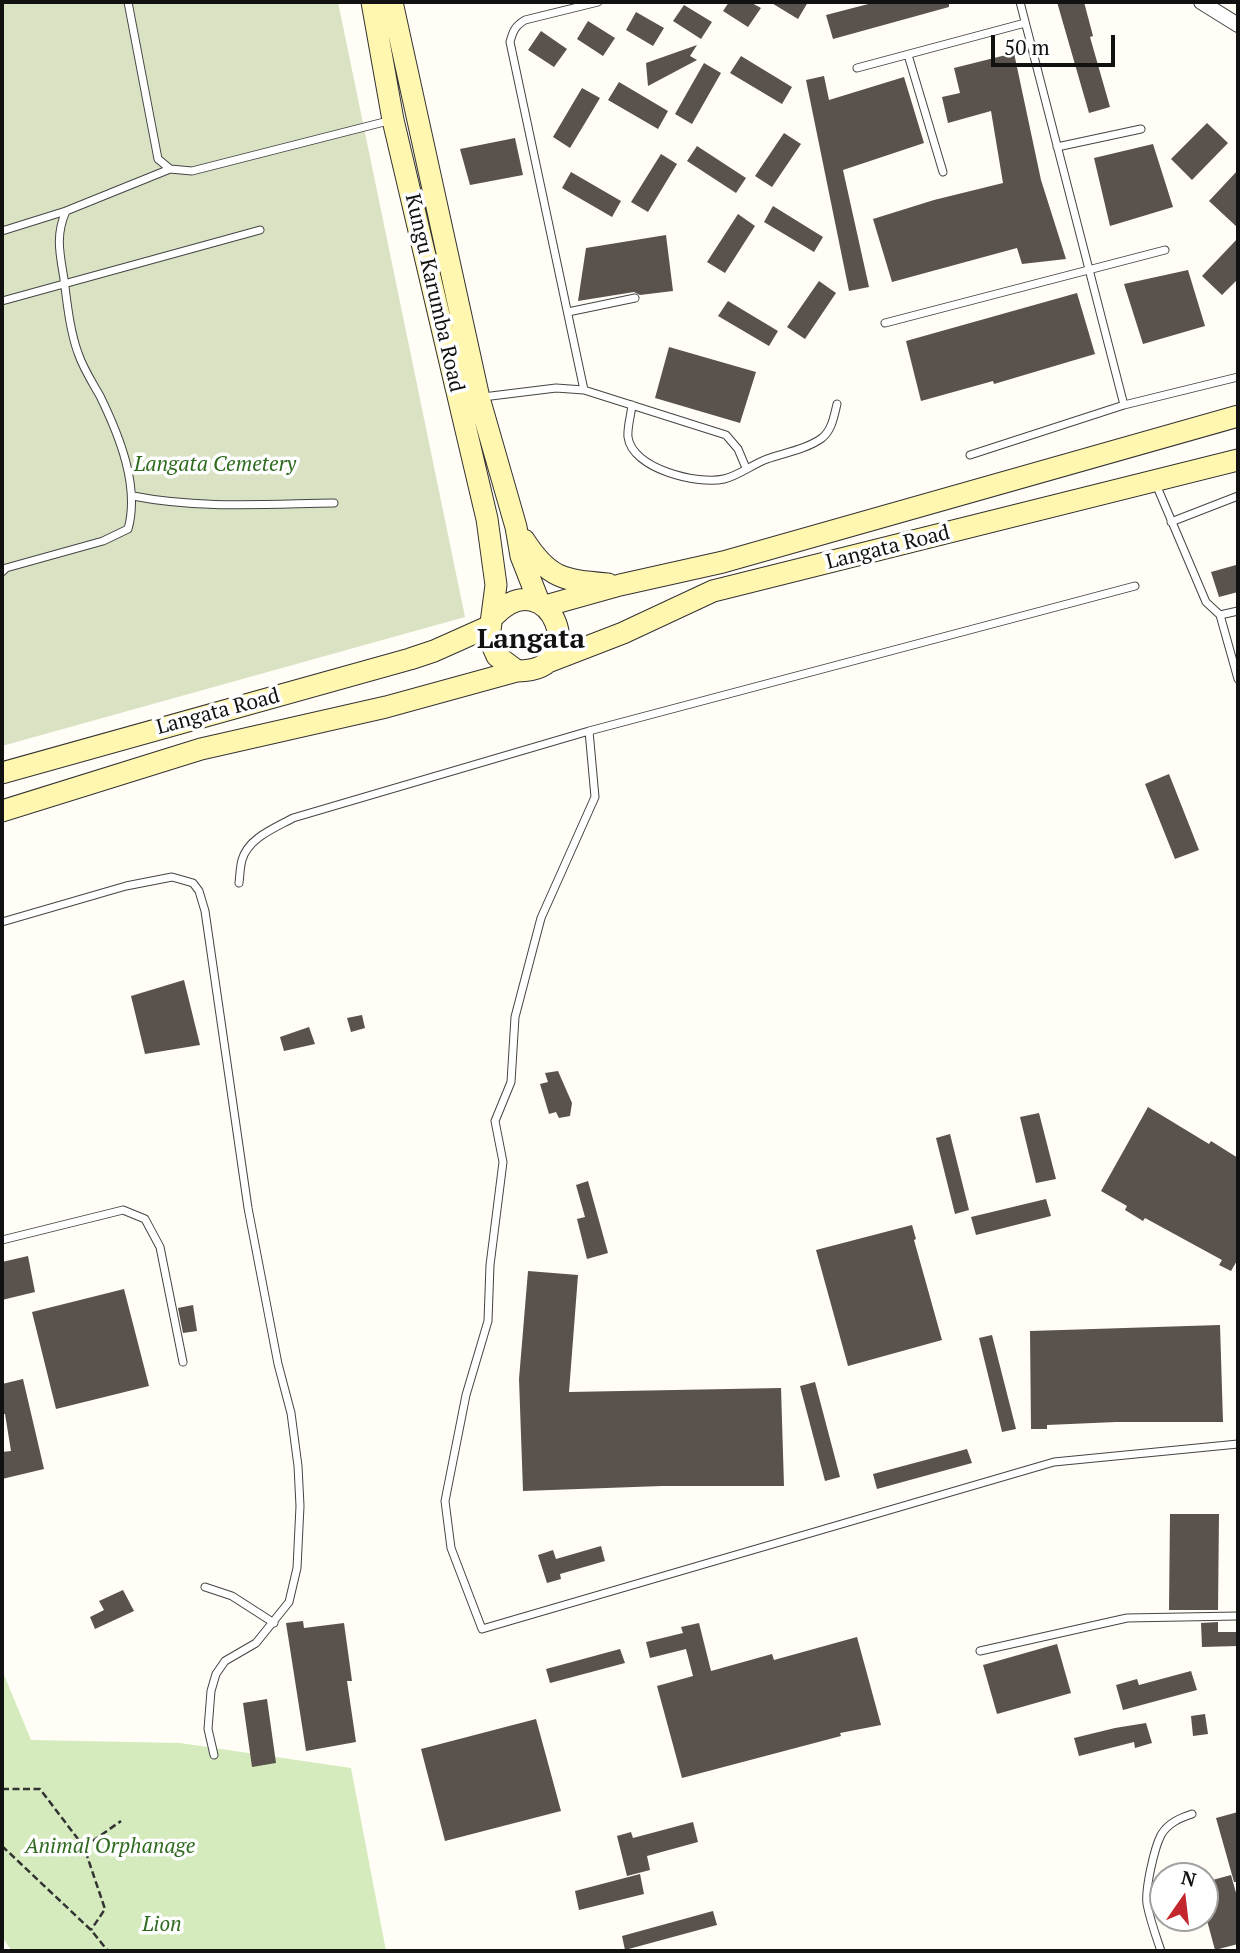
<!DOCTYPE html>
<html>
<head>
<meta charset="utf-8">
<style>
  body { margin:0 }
  #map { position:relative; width:1240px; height:1953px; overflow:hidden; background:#fffdf5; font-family:"PT Serif",serif }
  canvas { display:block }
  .frame { position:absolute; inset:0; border:4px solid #111; pointer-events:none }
  .north { position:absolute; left:1149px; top:1862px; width:70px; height:70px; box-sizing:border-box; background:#fff; border:2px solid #a0a0a0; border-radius:50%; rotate:14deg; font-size:19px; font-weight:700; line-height:28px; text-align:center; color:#111 }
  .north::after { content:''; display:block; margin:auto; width:24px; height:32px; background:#c4262e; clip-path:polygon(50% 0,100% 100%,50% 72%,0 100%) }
  .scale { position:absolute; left:991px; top:35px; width:124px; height:32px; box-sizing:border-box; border:4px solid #111; border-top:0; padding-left:9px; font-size:21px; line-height:24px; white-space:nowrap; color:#111; -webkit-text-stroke:5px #fff; paint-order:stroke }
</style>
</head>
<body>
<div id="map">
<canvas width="1240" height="1953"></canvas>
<div class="frame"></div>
<div class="north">N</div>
<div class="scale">50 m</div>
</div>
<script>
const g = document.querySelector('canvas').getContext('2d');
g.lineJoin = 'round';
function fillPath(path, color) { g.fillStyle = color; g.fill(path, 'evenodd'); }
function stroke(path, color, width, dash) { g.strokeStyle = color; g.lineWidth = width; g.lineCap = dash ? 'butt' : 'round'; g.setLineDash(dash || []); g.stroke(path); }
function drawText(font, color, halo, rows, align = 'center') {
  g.font = font + ' "PT Serif",serif'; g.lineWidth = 7; g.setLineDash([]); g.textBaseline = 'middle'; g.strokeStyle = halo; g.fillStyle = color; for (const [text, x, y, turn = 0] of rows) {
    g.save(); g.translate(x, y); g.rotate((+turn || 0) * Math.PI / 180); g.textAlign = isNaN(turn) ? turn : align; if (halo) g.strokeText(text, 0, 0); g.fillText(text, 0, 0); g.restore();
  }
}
fillPath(new Path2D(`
  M2 1670 31 1740 180 1743 351 1768 386 1951H12L2 1937Z`), '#d5ebbd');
fillPath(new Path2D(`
  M2 2H338L465 617 2 746Z`), '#d9e3c4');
fillPath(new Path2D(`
  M729 2H750L761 8 748 27 723 11Z
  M770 2H808L798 19Z
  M876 2H949V7L833 39 826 15Z
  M1057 2H1084L1093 36 1090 37 1110 107 1089 113Z
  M684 5 712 22 701 39 673 21Z
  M636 12 664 28 653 46 626 30Z
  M588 21 615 38 603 56 577 39Z
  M541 31 567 49 554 67 528 50Z
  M697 45 690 56 697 60 648 86 646 63Z
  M1014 53 1041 180 1066 259 1022 264 1017 248 892 282 873 219 934 200 1003 183 991 111 948 123 942 97 960 93 954 68Z
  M741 56 792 87 782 104 730 73Z
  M704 63 721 73 692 124 675 114Z
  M824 76 829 100 904 77 924 143 843 170 869 287 849 291 806 80Z
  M619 82 668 111 658 129 608 100Z
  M582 88 600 98 570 148 553 137Z
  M1207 123 1228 143 1192 180 1171 159Z
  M784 133 801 144 772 187 755 176Z
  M515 138 523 175 470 185 460 149Z
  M1153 144 1173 207 1110 226 1094 158Z
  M697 146 746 178 736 193 687 161Z
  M661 154 677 164 648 212 631 202Z
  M1238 170V228L1209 201Z
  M571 172 621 201 612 217 562 188Z
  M773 206 823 237 814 252 764 222Z
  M738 214 755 226 725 273 707 262Z
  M666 235 673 291 640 295 634 292 578 301 586 248Z
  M1238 238V279L1222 295 1202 276Z
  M1188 270 1205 326 1143 344 1124 284Z
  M819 281 836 293 805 339 787 327Z
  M1077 293 1095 354 994 384 993 381 921 401 906 341Z
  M728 301 778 331 769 346 718 316Z
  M669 347 756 372 740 423 655 398Z
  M1236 565 1238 592 1219 597 1211 572Z
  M1169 774 1199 850 1175 859 1145 784Z
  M184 980 200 1045 145 1054 131 996Z
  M362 1015 365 1028 351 1032 347 1018Z
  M309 1027 315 1044 284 1051 280 1037Z
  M558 1071 572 1103 570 1116 559 1118 556 1112 549 1114 540 1084 548 1082 545 1073Z
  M1148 1107 1209 1144 1211 1141 1238 1158V1259L1231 1271 1219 1265 1222 1260 1145 1218 1143 1221 1125 1210 1127 1206 1101 1191Z
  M1039 1113 1056 1179 1036 1183 1020 1117Z
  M950 1134 969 1210 955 1214 936 1138Z
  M588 1181 608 1253 587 1259 577 1219 585 1217 576 1185Z
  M1046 1199 1051 1216 976 1235 971 1217Z
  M912 1225 916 1239 914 1240 942 1340 848 1366 816 1250Z
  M28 1256 35 1292 2 1300V1262Z
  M528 1271 578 1275 569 1392 781 1388 784 1486H662L523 1491 519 1379Z
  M124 1289 149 1386 56 1409 32 1312Z
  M193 1305 197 1331 183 1333 178 1308Z
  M1220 1325 1223 1422H1116L1047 1425V1429H1031L1030 1331Z
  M992 1335 1016 1429 1002 1432 979 1338Z
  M23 1379 44 1469 2 1479V1452L11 1451 5 1414H2V1384Z
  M815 1382 840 1477 825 1481 800 1386Z
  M967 1449 972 1463 877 1489 873 1474Z
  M1170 1514H1219L1218 1610H1169Z
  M601 1546 605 1561 560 1574 561 1579 547 1583 538 1555 553 1550 556 1559Z
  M123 1590 134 1611 95 1629 90 1617 104 1610 99 1601Z
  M303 1621 304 1628 344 1623 352 1681H347L356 1742 306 1751 286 1623Z
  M1218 1622V1632H1238V1646L1202 1647 1201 1623Z
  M699 1623 711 1671 772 1654 774 1660 857 1637 881 1725 840 1733 841 1736 682 1778 657 1686 693 1676 686 1649 650 1658 646 1642 683 1633 681 1627Z
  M1057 1644 1071 1693 997 1714 983 1665Z
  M620 1649 625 1663 550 1683 546 1669Z
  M1191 1671 1197 1690 1123 1710 1116 1685 1137 1679 1139 1685Z
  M267 1699 276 1763 252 1767 243 1703Z
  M1205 1714 1208 1734 1193 1736 1191 1716Z
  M536 1719 561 1811 445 1841 421 1749Z
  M1146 1723 1152 1743 1135 1748 1134 1742 1079 1756 1074 1738 1115 1728Z
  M1238 1812V1882H1234L1216 1818Z
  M693 1822 698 1842 647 1856 650 1870 627 1876 617 1836 631 1832 633 1838Z
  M640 1874 644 1894 579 1910 575 1891Z
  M1231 1875 1238 1900V1944L1215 1950 1205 1913V1882Z
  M713 1911 717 1925 625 1950 622 1936Z`), '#5a524d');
const lane = new Path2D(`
  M128 2 158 159 170 169 192 171 392 120
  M1020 2 1124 405
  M908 55 943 172
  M857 68 1025 23
  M1057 147 1141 129
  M2 231 66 211
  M2 301 260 230
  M568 312 635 298
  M885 323 1165 250
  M584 390 510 42C513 31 515 26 525 20L598 2
  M483 397 556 388 584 390 726 435 738 449 746 468
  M632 405C631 415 627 428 628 437 632 469 698 485 724 479 738 476 753 464 767 459 784 453 807 449 822 438 832 430 834 416 837 404
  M970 455 1124 405 1238 377
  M1155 482 1206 602 1220 615 1238 679
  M133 496C199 509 267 504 334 503
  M1171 522 1238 496
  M2 572 6 568 103 541 128 529C140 486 119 435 100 396 92 382 83 368 78 353 70 331 67 303 64 279 60 254 55 236 66 211L170 169
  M1220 615 1238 611
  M589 731 595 797 541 918 515 1017 511 1082 495 1121 503 1162 490 1265 488 1321 466 1395 445 1501 451 1548 482 1629 1054 1462 1238 1444
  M239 883C240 875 240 867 242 860 248 838 275 828 293 818L589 731 1135 586
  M2 922 126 886 172 877 193 883 199 891 205 911 248 1208 278 1364 291 1413 298 1466 300 1506 297 1568 289 1602 256 1643 225 1661 216 1674 211 1691 208 1729 214 1755
  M2 1240 123 1210 145 1219 160 1247 183 1362
  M205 1587 232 1596 274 1623
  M980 1651 1127 1618 1238 1616
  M1161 1951C1156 1936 1150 1920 1147 1904 1145 1889 1154 1849 1161 1835 1168 1823 1180 1818 1192 1814`);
const street = new Path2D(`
  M1201 2 1238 25`);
const secondary = new Path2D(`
  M372 2 393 120 487 519 496 585 489 638 497 656 517 671
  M392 2 479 398 516 527 521 556 539 602
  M524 540C549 579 563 580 608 584
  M545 606 620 585 723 562 1238 416
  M548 662 623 633 713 591 1238 460
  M2 773 410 659 434 651 490 626
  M2 811 201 749 386 707 517 671C595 672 549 558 494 616`);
stroke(lane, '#444', 9);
stroke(street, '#444', 16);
stroke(secondary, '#333', 23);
stroke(new Path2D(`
  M2 1789H40L84 1847 105 1909 91 1930
  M2 1846 91 1930 108 1951
  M84 1847 121 1821`), '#333', 2.5, [7, 3.5]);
stroke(lane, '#fff', 7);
stroke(street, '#fff', 14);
stroke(secondary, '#fff6b0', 21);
drawText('21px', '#111', '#fff', [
  ["Kungu Karumba Road",434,293,77],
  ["Langata Road",888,548,-14],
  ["Langata Road",218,712,-15]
]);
drawText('italic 21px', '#2f6b1f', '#fff', [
  ["Langata Cemetery",215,465],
  ["Animal Orphanage",110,1847],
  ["Lion",162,1925]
]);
drawText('bold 28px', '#111', '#fff', [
  ["Langata",531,640]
]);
</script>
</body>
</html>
